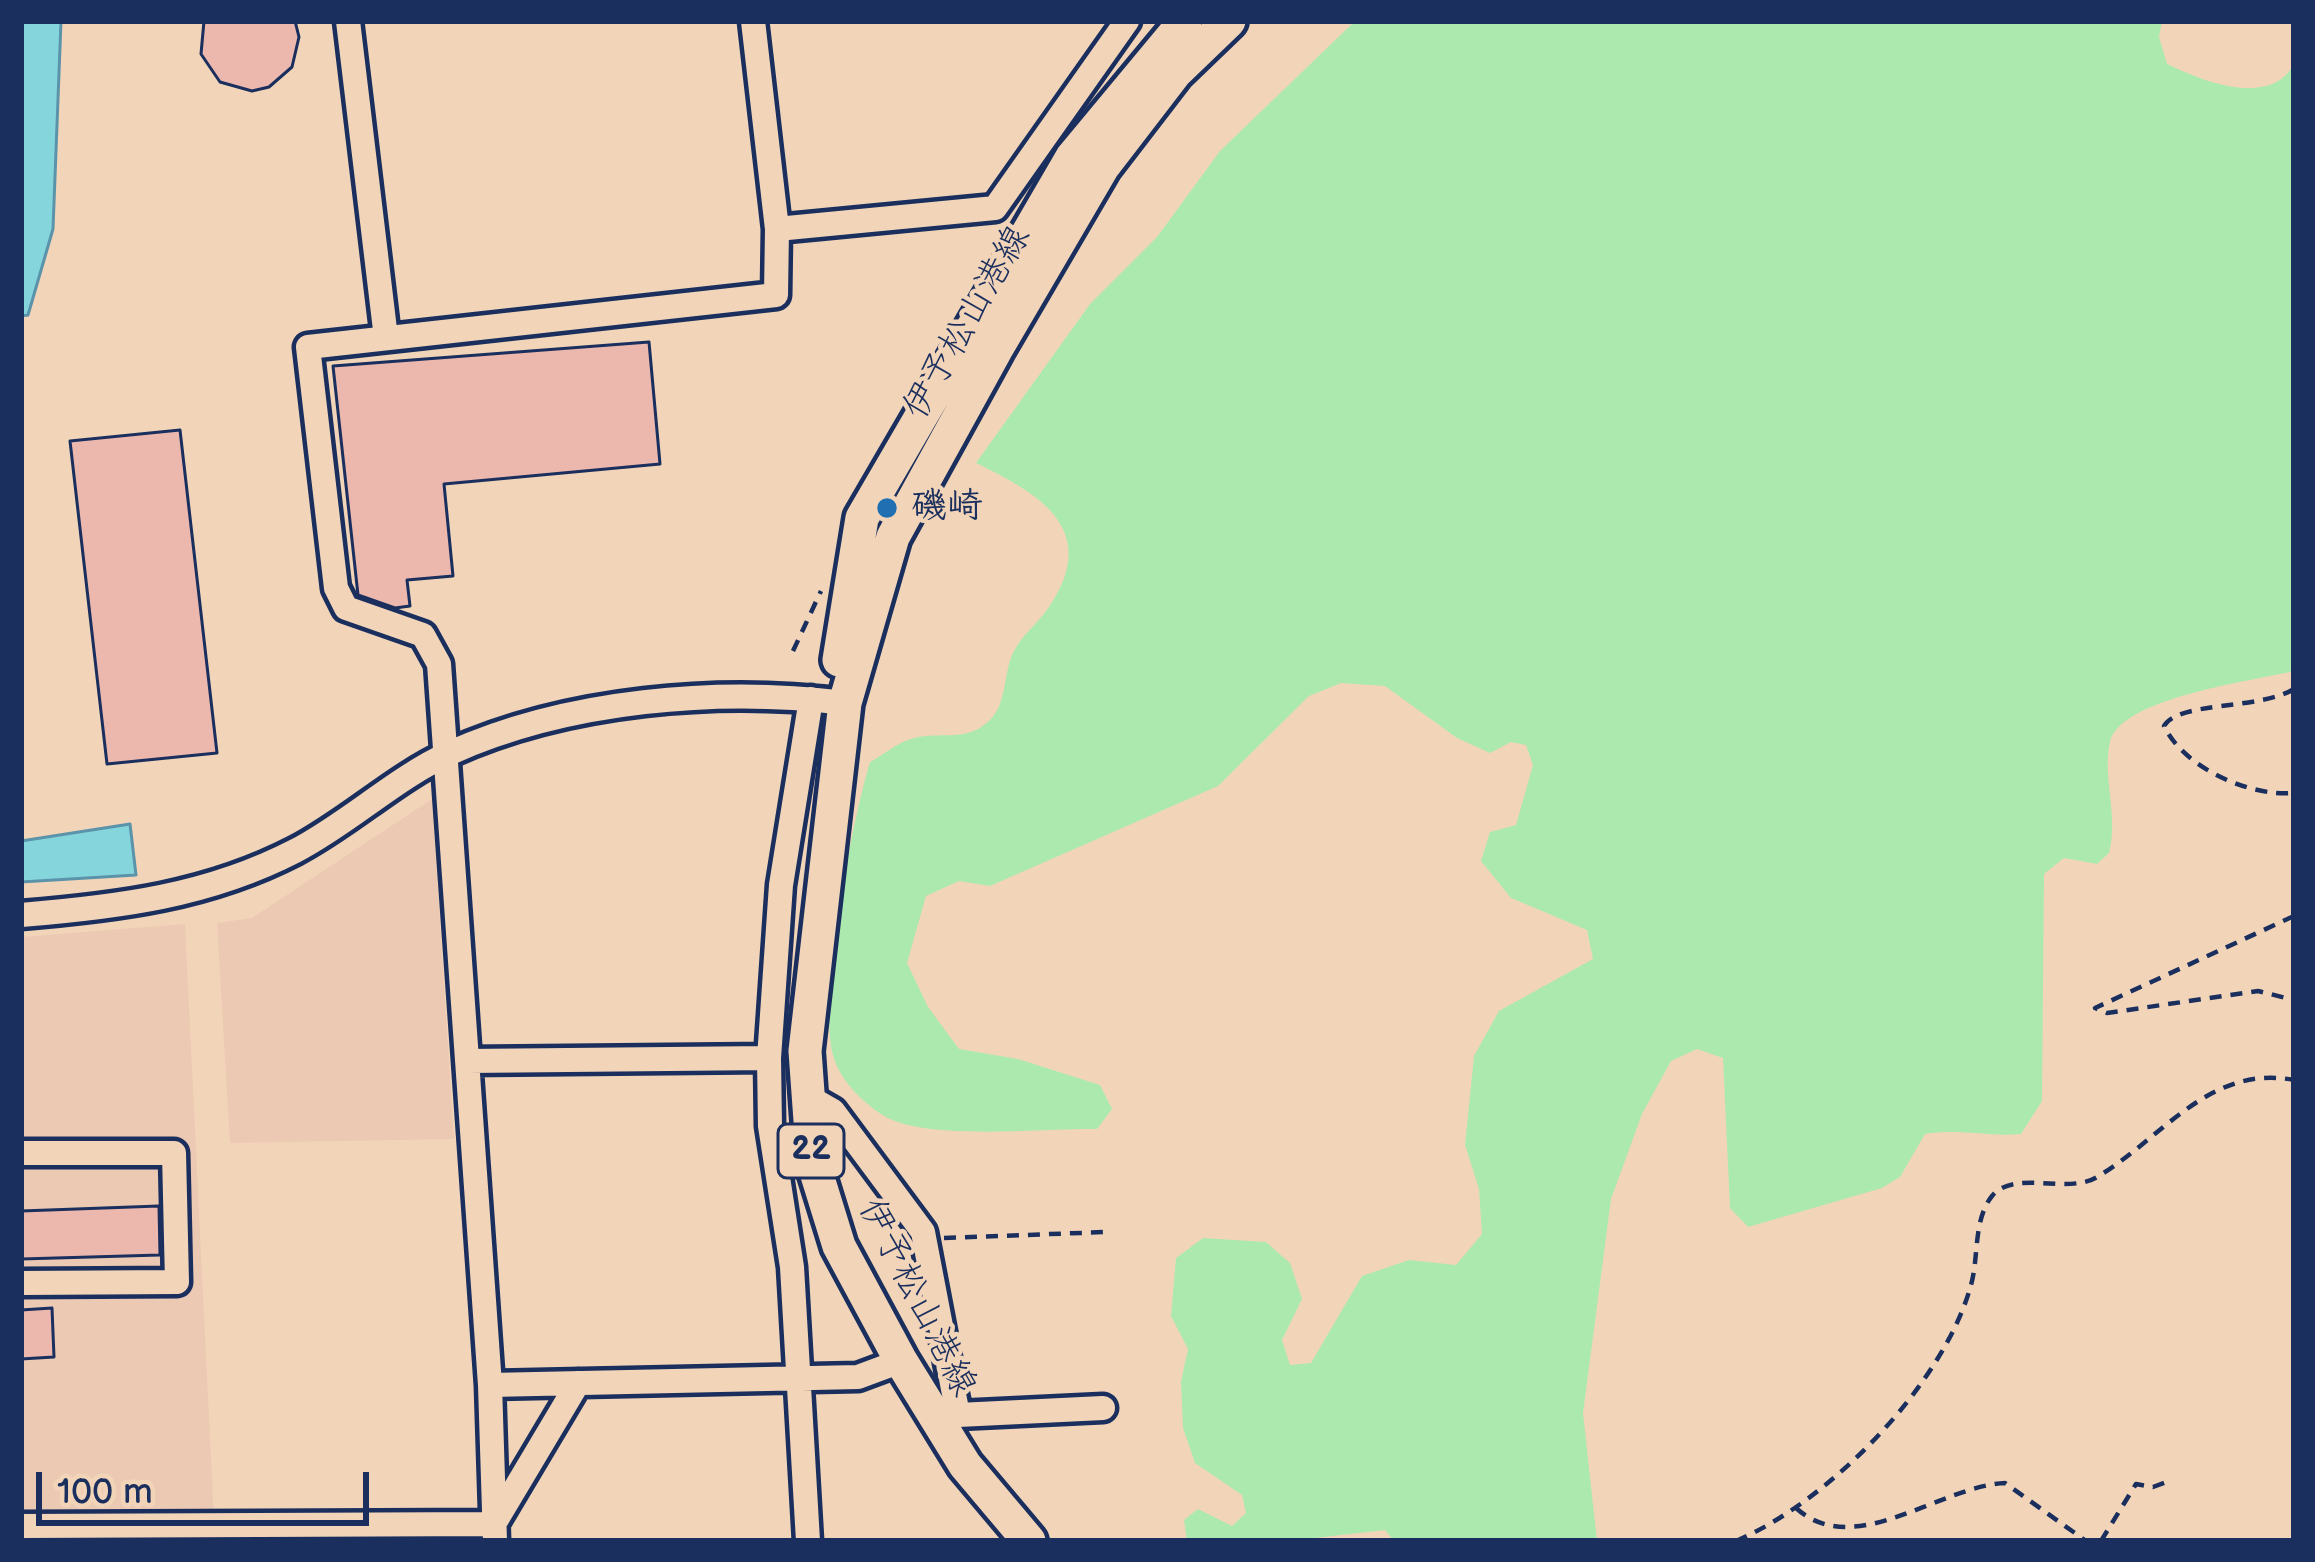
<!DOCTYPE html>
<html>
<head>
<meta charset="utf-8">
<style>
  body { margin:0 }
  #map { position:relative; width:2315px; height:1562px; overflow:hidden; background:#f2d5b9; font-family:"Balsamiq Sans",sans-serif }
  canvas { display:block }
  .frame { position:absolute; inset:0; border:24px solid #1b2f5e; pointer-events:none }
  .scale { position:absolute; left:36px; top:1472px; width:333px; height:54px; box-sizing:border-box; border:6px solid #1b2f5e; border-top:0; padding-left:15px; font-size:36px; line-height:42px; white-space:nowrap; color:#1b2f5e; -webkit-text-stroke:9px #f2d5b9; paint-order:stroke }
</style>
</head>
<body>
<div id="map">
<canvas width="2315" height="1562"></canvas>
<div class="frame"></div>
<div class="scale">100 m</div>
</div>
<script>
const g = document.querySelector('canvas').getContext('2d');
g.lineJoin = 'round';
function fillPath(path, color) { g.fillStyle = color; g.fill(path, 'evenodd'); }
function stroke(path, color, width, dash) { g.strokeStyle = color; g.lineWidth = width; g.lineCap = dash ? 'butt' : 'round'; g.setLineDash(dash || []); g.stroke(path); }
function drawText(font, color, halo, rows, align = 'center') {
  g.font = font + ' "Balsamiq Sans","Klee One",sans-serif'; g.lineWidth = 9; g.setLineDash([]); g.textBaseline = 'middle'; g.strokeStyle = halo; g.fillStyle = color; for (const [text, x, y, turn = 0] of rows) {
    g.save(); g.translate(x, y); g.rotate((+turn || 0) * Math.PI / 180); g.textAlign = isNaN(turn) ? turn : align; if (halo) g.strokeText(text, 0, 0); g.fillText(text, 0, 0); g.restore();
  }
}
fillPath(new Path2D(`
  M432 799 454 1139 230 1143 217 923 252 918Z
  M185 924 215 1541H21V937Z`), '#ecc9b3');
fillPath(new Path2D(`
  M1355 21H2162L2159 37 2167 64C2200 80 2270 109 2294 64V671C2252 681 2120 698 2110 742 2102 777 2119 817 2109 853L2097 864 2064 858 2044 874 2042 1101 2021 1134C1986 1137 1960 1128 1925 1134L1900 1177 1882 1188 1748 1227 1730 1208 1723 1058 1697 1049 1671 1061 1642 1114 1611 1199 1583 1413 1597 1541H1394L1385 1530 1289 1541H1187L1184 1520 1198 1509 1232 1526 1246 1513 1242 1495 1195 1463 1183 1428 1181 1382 1188 1349 1171 1316 1176 1258 1203 1238 1266 1242 1290 1263 1302 1299 1282 1340 1290 1365 1311 1363 1362 1276 1409 1260 1456 1265 1482 1234 1479 1189 1465 1145 1474 1056 1499 1011 1593 959 1587 930 1511 898 1481 861 1490 832 1516 825 1533 765 1526 745 1511 742 1490 753 1457 738 1385 686 1341 683 1309 696 1218 786 990 886 959 881 926 896 907 963 928 1007 959 1049 1018 1059 1100 1085 1112 1109 1097 1129C1043 1128 930 1141 886 1117 865 1105 839 1080 833 1055 818 998 852 821 870 762 883 755 897 743 911 739 939 730 966 744 990 720 1008 702 1003 671 1014 651 1023 634 1039 622 1049 607 1102 529 1038 493 976 463L1090 304 1157 237 1220 151Z`), '#ace9af');
const water = new Path2D(`
  M21 21H61L53 229 28 315 21 316Z
  M130 824 136 875 21 882V841Z`);
fillPath(water, '#85d6dc');
stroke(water, '#5b93aa', 3);
const building = new Path2D(`
  M204 21H295L299 37 292 67 269 87 252 91 220 82 201 54Z
  M649 342 660 464 444 484 453 576 407 580 410 606 395 608 358 595 333 366Z
  M180 430 217 753 107 764 70 441Z
  M159 1206 160 1255 21 1259V1211Z
  M52 1308 54 1357 21 1359V1310Z`);
fillPath(building, '#ecb8ad');
stroke(building, '#1b2f5e', 3);
const minor = new Path2D(`
  M348 21 386 338
  M777 229 995 208 1127 21
  M21 915C118 907 208 896 295 851 349 823 395 778 450 753 567 700 719 687 845 703
  M467 1061 769 1058
  M805 1095 833 1111 923 1232 958 1415 938 1427
  M21 1153H174L177 1282 21 1283
  M490 1385 858 1377 901 1361
  M958 1415 1103 1408
  M21 1526 494 1524 578 1383
  M495 1541 490 1385 439 664 423 635 346 608 336 588 308 347 776 295 777 229 753 21
  M808 1541 792 1267 770 1126 769 1058 781 885 811 699`);
const major = new Path2D(`
  M839 660 862 518 1072 157 1185 21
  M1029 1541 965 1465 901 1361 839 1246 813 1162 805 1051 845 703 893 537 996 350 1103 167 1176 72 1229 21`);
stroke(minor, '#1b2f5e', 33);
stroke(major, '#1b2f5e', 42);
stroke(new Path2D(`
  M793 651 821 591
  M2294 689C2260 710 2178 701 2164 726 2184 768 2250 797 2294 793
  M2294 916 2095 1008 2107 1013 2258 991 2294 1000
  M944 1238 1106 1232
  M1796 1508C1854 1561 1940 1486 2005 1483L2086 1541
  M1736 1541C1830 1501 1944 1384 1971 1285 1979 1257 1973 1220 1992 1196 2014 1169 2068 1195 2097 1177 2163 1138 2209 1064 2294 1080
  M2101 1541 2136 1484 2153 1487 2172 1480`), '#1b2f5e', 4.5, [12, 9]);
stroke(minor, '#f2d5b9', 24);
stroke(major, '#f2d5b9', 33);
for (const [x, y, r, color] of [
  [887,508,12,"#1f6fb2"]
]) { const dot = new Path2D(); dot.arc(x, y, r, 0, 2 * Math.PI); g.fillStyle = color; g.fill(dot); stroke(dot, '#f2d5b9', 4.5); }
for (const [x, y, w] of [
  [811,1151,66]
]) { const box = new Path2D(); box.roundRect(x - w / 2, y - 27, w, 54, 9); g.fillStyle = '#f2d5b9'; g.fill(box); stroke(box, '#1b2f5e', 3); }
drawText('bold 33px', '#1b2f5e', null, [
  ["22",811,1151]
]);
drawText('36px', '#1b2f5e', '#f2d5b9', [
  ["伊予松山港線",968,323,-60],
  ["伊予松山港線",916,1298,63]
]);
drawText('bold 36px', '#1b2f5e', '#f2d5b9', [
  ["磯崎",911,508]
], 'left');
</script>
</body>
</html>
